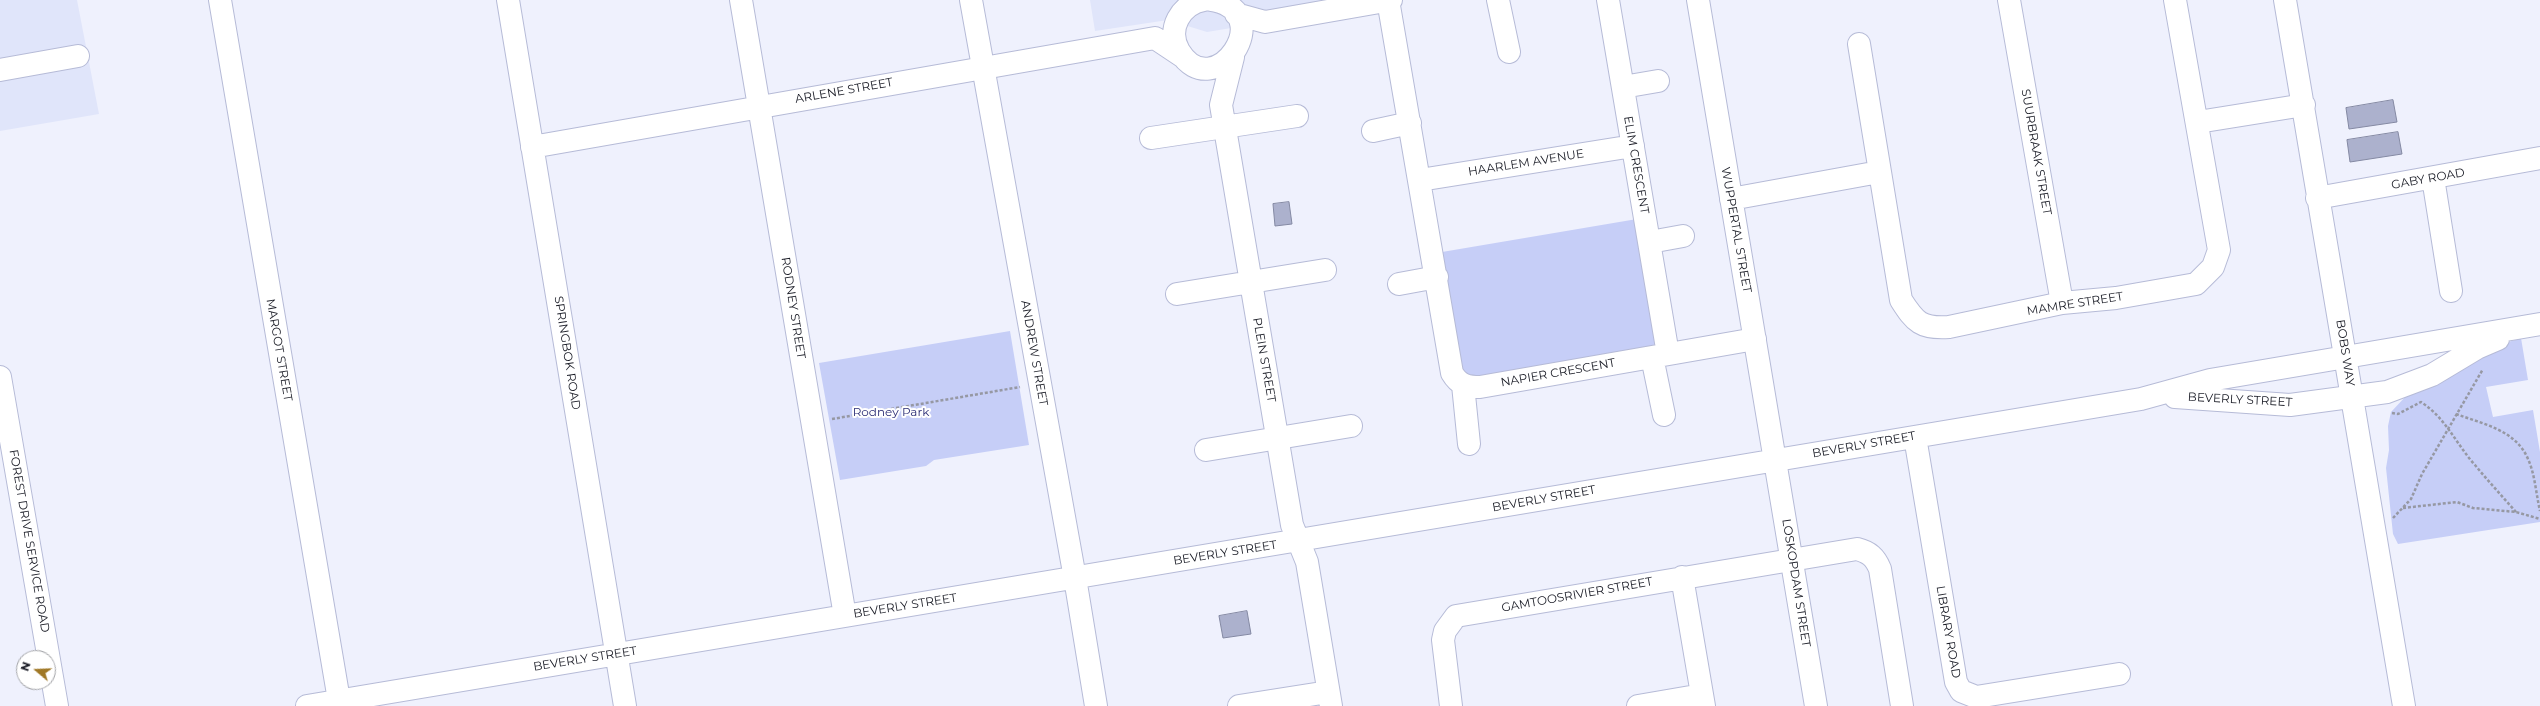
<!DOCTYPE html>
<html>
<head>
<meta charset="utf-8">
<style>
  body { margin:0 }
  #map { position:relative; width:2540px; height:706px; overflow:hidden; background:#eff1fd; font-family:Montserrat,sans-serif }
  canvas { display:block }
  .north { position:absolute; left:16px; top:650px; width:40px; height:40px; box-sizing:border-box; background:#fff; border:1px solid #a3a4a8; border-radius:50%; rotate:289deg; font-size:11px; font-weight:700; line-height:16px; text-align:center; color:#191b25 }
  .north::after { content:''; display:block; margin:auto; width:14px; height:18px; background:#a07826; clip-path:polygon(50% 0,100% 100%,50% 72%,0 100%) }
</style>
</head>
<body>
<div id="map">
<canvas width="2540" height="706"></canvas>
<div class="north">N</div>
</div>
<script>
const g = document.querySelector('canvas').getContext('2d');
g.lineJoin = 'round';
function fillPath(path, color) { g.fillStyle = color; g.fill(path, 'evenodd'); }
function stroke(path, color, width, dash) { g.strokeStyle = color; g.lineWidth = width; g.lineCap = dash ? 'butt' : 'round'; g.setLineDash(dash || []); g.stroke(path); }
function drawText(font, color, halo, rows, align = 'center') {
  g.font = font + ' Montserrat,sans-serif'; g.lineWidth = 4; g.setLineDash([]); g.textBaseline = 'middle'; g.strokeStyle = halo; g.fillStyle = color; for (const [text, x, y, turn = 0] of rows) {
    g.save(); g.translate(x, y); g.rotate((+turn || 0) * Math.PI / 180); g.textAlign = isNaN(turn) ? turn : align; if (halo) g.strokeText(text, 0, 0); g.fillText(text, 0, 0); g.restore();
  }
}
fillPath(new Path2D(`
  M0 0H77L99 114 0 131Z
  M1090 0H1401L1207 32 1168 20 1095 31Z`), '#e0e5fa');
fillPath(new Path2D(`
  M1637 219 1656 342 1651 348 1475 379 1462 371 1442 252Z
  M1010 331 1029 445 934 460 926 466 840 480 819 363Z
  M2521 338 2528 380 2486 387 2493 417 2533 410 2540 452V522L2398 544 2393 534 2386 468 2389 450 2388 426 2391 412 2407 395 2445 380 2493 347Z`), '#c6cef7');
const building = new Path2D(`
  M2393 100 2397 122 2349 129 2346 108Z
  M2398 132 2402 154 2350 162 2347 140Z
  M1289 202 1292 224 1275 226 1273 204Z
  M1247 611 1251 634 1223 638 1219 616Z`);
fillPath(building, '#acb1cd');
stroke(building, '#8489a3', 1);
const minor = new Path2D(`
  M220 0 339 700
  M508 0 625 706
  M741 0 845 616
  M971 0 1075 578 1096 706
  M1204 0C1181 4 1166 29 1179 51 1214 108 1281 11 1211 0
  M1388 0 1452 373C1459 385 1467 387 1480 387L1755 339
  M1498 0 1509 52
  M1608 0 1668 354
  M1698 0 1816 706
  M2009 0 2062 303
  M2285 0 2404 706
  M1236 14 1265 22 1391 0
  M1859 44 1901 300C1915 322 1921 329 1949 327L2062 303 2116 298 2196 284 2213 267 2219 250 2175 0
  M1233 57 1221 105 1292 525 1307 562 1331 706
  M0 70 78 56
  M1623 87 1658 81
  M2198 122 2304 105
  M1373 131 1410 123
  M1151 138 1297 116
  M532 147 1155 38 1182 56
  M2433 178 2451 291
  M1420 180 1633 146
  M2317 198 2540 158
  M1731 199 1879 172
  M1650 242 1683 236
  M1399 284 1437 277
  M1177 294 1325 270
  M1652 357 1664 415
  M0 377 57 706
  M1463 385 1469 444
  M2175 397 2290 405 2387 392 2432 375 2477 348 2498 339
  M1915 437 1956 682 1961 691 1976 697 2119 674
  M1206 450 1351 426
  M1682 577 1704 706
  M307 706 2141 399 2210 380 2540 324
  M1239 706 1328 692
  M1451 706 1443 640 1445 631 1456 616 1857 549C1869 552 1875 557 1880 569L1902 706
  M1638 706 1702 695`);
stroke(minor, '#b6bbd7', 24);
stroke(new Path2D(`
  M2392 413 2398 414 2421 402C2446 418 2456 444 2475 465 2488 481 2502 496 2516 512
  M2456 414C2483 424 2516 430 2528 459 2535 474 2536 494 2540 511
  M832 419 1020 387
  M2403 508 2457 502 2473 508 2516 512 2540 519
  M2393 518 2411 499 2422 474 2483 369`), '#9698a3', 2.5, [3, 2]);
stroke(minor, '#fff', 22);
drawText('12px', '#191b25', '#fff', [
  ["ARLENE STREET",844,91,-10],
  ["SUURBRAAK STREET",2036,152,80],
  ["HAARLEM AVENUE",1526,163,-9],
  ["ELIM CRESCENT",1636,165,80],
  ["GABY ROAD",2428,179,-10],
  ["WUPPERTAL STREET",1736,230,80],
  ["MAMRE STREET",2075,304,-9],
  ["RODNEY STREET",793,308,81],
  ["MARGOT STREET",279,350,80],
  ["SPRINGBOK ROAD",567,353,81],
  ["ANDREW STREET",1034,353,80],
  ["BOBS WAY",2345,353,81],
  ["PLEIN STREET",1264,360,80],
  ["NAPIER CRESCENT",1558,373,-10],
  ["BEVERLY STREET",2240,400,3],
  ["BEVERLY STREET",1864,445,-10],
  ["BEVERLY STREET",1544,499,-10],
  ["FOREST DRIVE SERVICE ROAD",29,541,80],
  ["BEVERLY STREET",1225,553,-9],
  ["LOSKOPDAM STREET",1796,583,81],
  ["GAMTOOSRIVIER STREET",1577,595,-10],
  ["BEVERLY STREET",905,606,-9],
  ["LIBRARY ROAD",1948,632,80],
  ["BEVERLY STREET",585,659,-9]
]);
drawText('12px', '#292b74', '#fff', [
  ["Rodney Park",891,412]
]);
</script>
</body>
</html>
